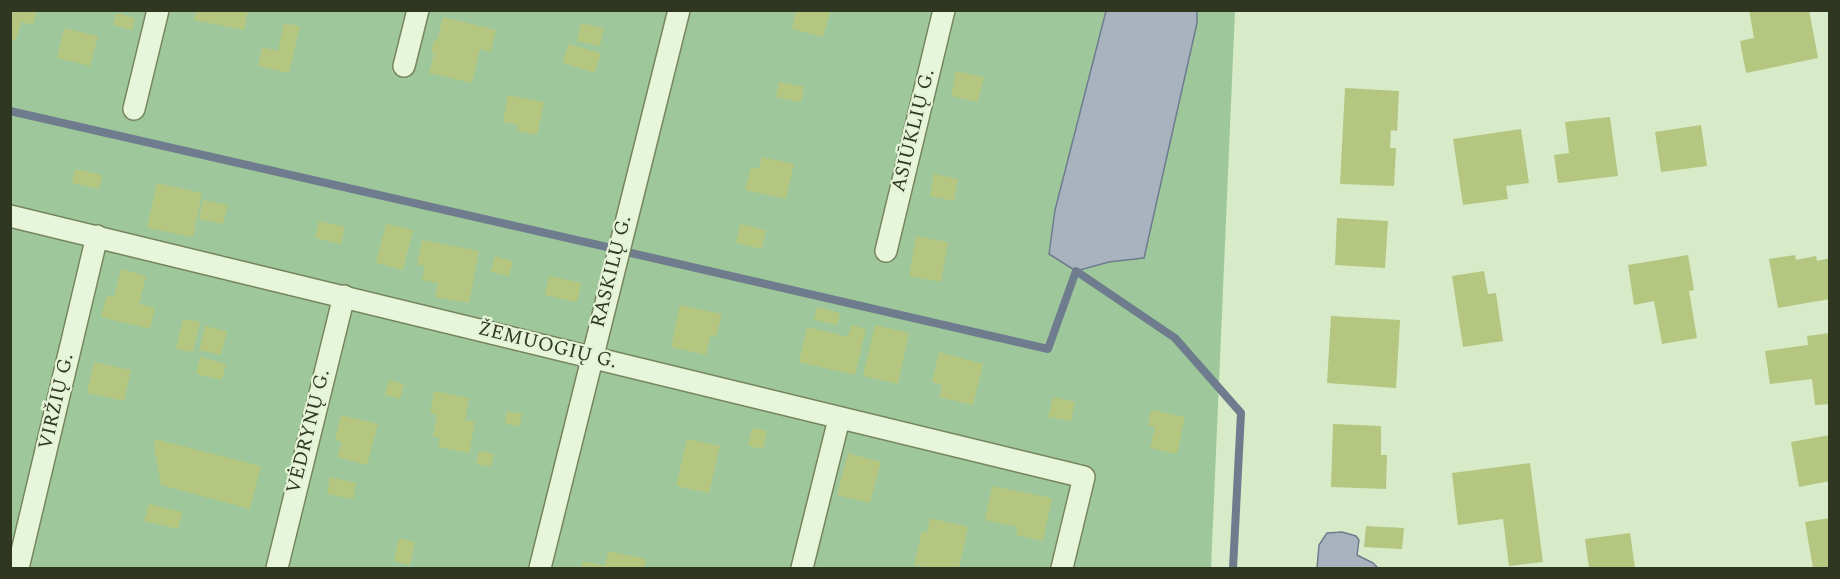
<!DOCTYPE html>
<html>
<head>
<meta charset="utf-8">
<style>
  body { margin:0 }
  #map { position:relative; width:1840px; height:579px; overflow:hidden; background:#d8ebc8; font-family:Spectral,serif }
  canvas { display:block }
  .frame { position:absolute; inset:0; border:12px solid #303721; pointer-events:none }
</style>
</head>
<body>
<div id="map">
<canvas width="1840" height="579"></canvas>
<div class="frame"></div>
</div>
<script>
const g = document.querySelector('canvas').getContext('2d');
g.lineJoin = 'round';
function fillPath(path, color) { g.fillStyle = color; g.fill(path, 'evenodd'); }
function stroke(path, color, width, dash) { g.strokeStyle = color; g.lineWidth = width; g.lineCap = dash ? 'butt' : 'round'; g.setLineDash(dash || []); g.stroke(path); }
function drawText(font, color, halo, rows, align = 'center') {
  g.font = font + ' Spectral,serif'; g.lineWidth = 4.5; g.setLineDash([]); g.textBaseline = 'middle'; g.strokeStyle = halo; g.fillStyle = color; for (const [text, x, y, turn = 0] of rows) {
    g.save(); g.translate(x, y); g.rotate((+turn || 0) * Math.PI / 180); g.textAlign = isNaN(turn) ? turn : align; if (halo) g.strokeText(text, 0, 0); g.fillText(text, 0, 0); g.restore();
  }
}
fillPath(new Path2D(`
  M10 11H1106L1055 210 1049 254 1076 271 1109 262 1144 258 1197 23V11H1235L1211 568H11Z`), '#9ec89c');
const water = new Path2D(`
  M1106 11H1197V23L1144 258 1109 262 1076 271 1049 254 1055 210Z
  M1342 532 1356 536 1359 540 1357 555 1373 563 1378 568H1317L1319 545 1327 533Z`);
fillPath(water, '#a8b3bf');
stroke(water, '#6f7c8d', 1.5);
stroke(new Path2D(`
  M10 111 607 247
  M631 253 1048 349 1076 271 1175 338 1241 413 1233 568`), '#6f7c8d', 8);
fillPath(new Path2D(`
  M10 10H37L33 25 21 22 16 41 10 40Z
  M196 10H248L244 30 194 20Z
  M796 10 830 11 823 37 792 29Z
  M1749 10H1809L1818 58 1746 73 1740 41 1754 38Z
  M116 13 135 18 132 30 113 25Z
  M443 17 496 30 491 52 480 49 472 83 429 73 434 54 431 53 434 40 437 41Z
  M284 23 300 26 289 73 258 66 262 47 278 51Z
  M581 23 604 28 600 46 577 41Z
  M64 28 98 36 90 66 57 58Z
  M568 44 601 53 595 73 563 63Z
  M956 71 984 77 978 102 951 96Z
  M779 82 804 87 801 102 776 97Z
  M1345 88 1399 91 1397 131 1391 130 1390 148H1396L1394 186 1340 184Z
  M508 95 544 102 537 135 517 131 518 125 503 122Z
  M1610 117 1618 176 1558 183 1554 155 1569 153 1565 122Z
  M1701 125 1707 166 1661 172 1655 132Z
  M1521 129 1529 183 1506 186 1508 199 1463 205 1453 139Z
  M762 157 794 164 786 199 745 190 751 167 759 169Z
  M75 169 102 175 99 189 72 183Z
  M934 174 958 179 954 201 930 196Z
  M157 183 202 193 193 237 147 228Z
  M203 200 228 205 223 224 199 219Z
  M1337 218 1388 221 1385 268 1335 265Z
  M319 221 345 227 341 244 315 238Z
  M386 224 413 230 403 270 376 263Z
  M740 224 766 230 762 249 736 243Z
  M916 236 948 242 941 282 909 276Z
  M422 240 479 251 469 303 435 297 438 283 422 280 425 266 417 265Z
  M1688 255 1694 290 1689 291 1697 338 1662 344 1654 301 1634 305 1628 265Z
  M1795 255 1796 260 1816 256 1817 261 1830 258V299L1778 308 1769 259Z
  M495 256 513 261 509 276 491 272Z
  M121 269 146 276 139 304 155 308 150 329 101 317 107 295 114 297Z
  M1484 271 1488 294 1496 293 1503 341 1463 347 1452 276Z
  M549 276 581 283 577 302 545 295Z
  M680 305 722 314 716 337 710 336 706 355 671 347Z
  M817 307 840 313 837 325 814 320Z
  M1331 316 1400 320 1396 388 1327 383Z
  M183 319 200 322 193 352 176 349Z
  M851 325 866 329 855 375 799 362 807 327 848 337Z
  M875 325 909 333 898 384 863 376Z
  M205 326 227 331 221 355 199 350Z
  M1830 333V404L1815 405 1812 379 1770 384 1765 351 1808 345 1807 336Z
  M939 352 983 364 973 405 939 397 942 385 932 382Z
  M200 357 226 364 222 380 196 374Z
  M94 362 131 370 124 401 87 393Z
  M389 380 404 384 400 399 385 395Z
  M434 391 469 398 465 420 475 422 469 453 438 447 440 438 433 436 437 415 430 413Z
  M1053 397 1075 402 1071 421 1048 417Z
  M1151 410 1185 417 1177 454 1150 448 1155 427 1148 426Z
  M507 411 522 414 520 426 505 424Z
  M341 415 378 424 367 465 337 457 342 442 335 440Z
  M1333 424 1381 426V455H1387L1386 489 1331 487Z
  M752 428 767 431 763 449 748 446Z
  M1830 435V481L1799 487 1791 442Z
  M155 439 261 466 250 509 161 485 154 446Z
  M687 439 720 446 709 493 676 486Z
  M479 451 494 454 491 467 476 464Z
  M848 453 881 462 870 503 837 495Z
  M1530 463 1543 562 1509 566 1503 519 1458 525 1452 473Z
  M330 477 356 483 353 499 327 494Z
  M992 486 1052 498 1043 541 1016 535 1018 527 985 520Z
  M149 504 182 512 178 529 144 521Z
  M930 518 968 527 959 568H931L914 565 922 531 927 533Z
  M1830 518V568H1813L1805 522Z
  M1366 526 1404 528 1402 549 1364 547Z
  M1630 533 1635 568H1589L1585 539Z
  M399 538 415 542 410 565 394 561Z
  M608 551 646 559 644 568H581L583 561 605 566Z`), '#b5c681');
const minor = new Path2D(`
  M404 66 418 10
  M134 109 158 10
  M10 216C369 301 725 392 1084 477L1062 568
  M886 251 944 10
  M18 568 97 236
  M277 568 344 296
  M540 568 679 10
  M802 568 839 419`);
stroke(minor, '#77855e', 24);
stroke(minor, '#e7f6da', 21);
drawText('20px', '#303721', '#e4f3d7', [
  ["ASIŪKLIŲ G.",915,131,-76],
  ["RASKILŲ G.",613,272,-76],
  ["ŽEMUOGIŲ G.",547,347,14],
  ["VIRŽIŲ G.",58,402,-77],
  ["VĖDRYNŲ G.",310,432,-76]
]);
</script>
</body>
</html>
